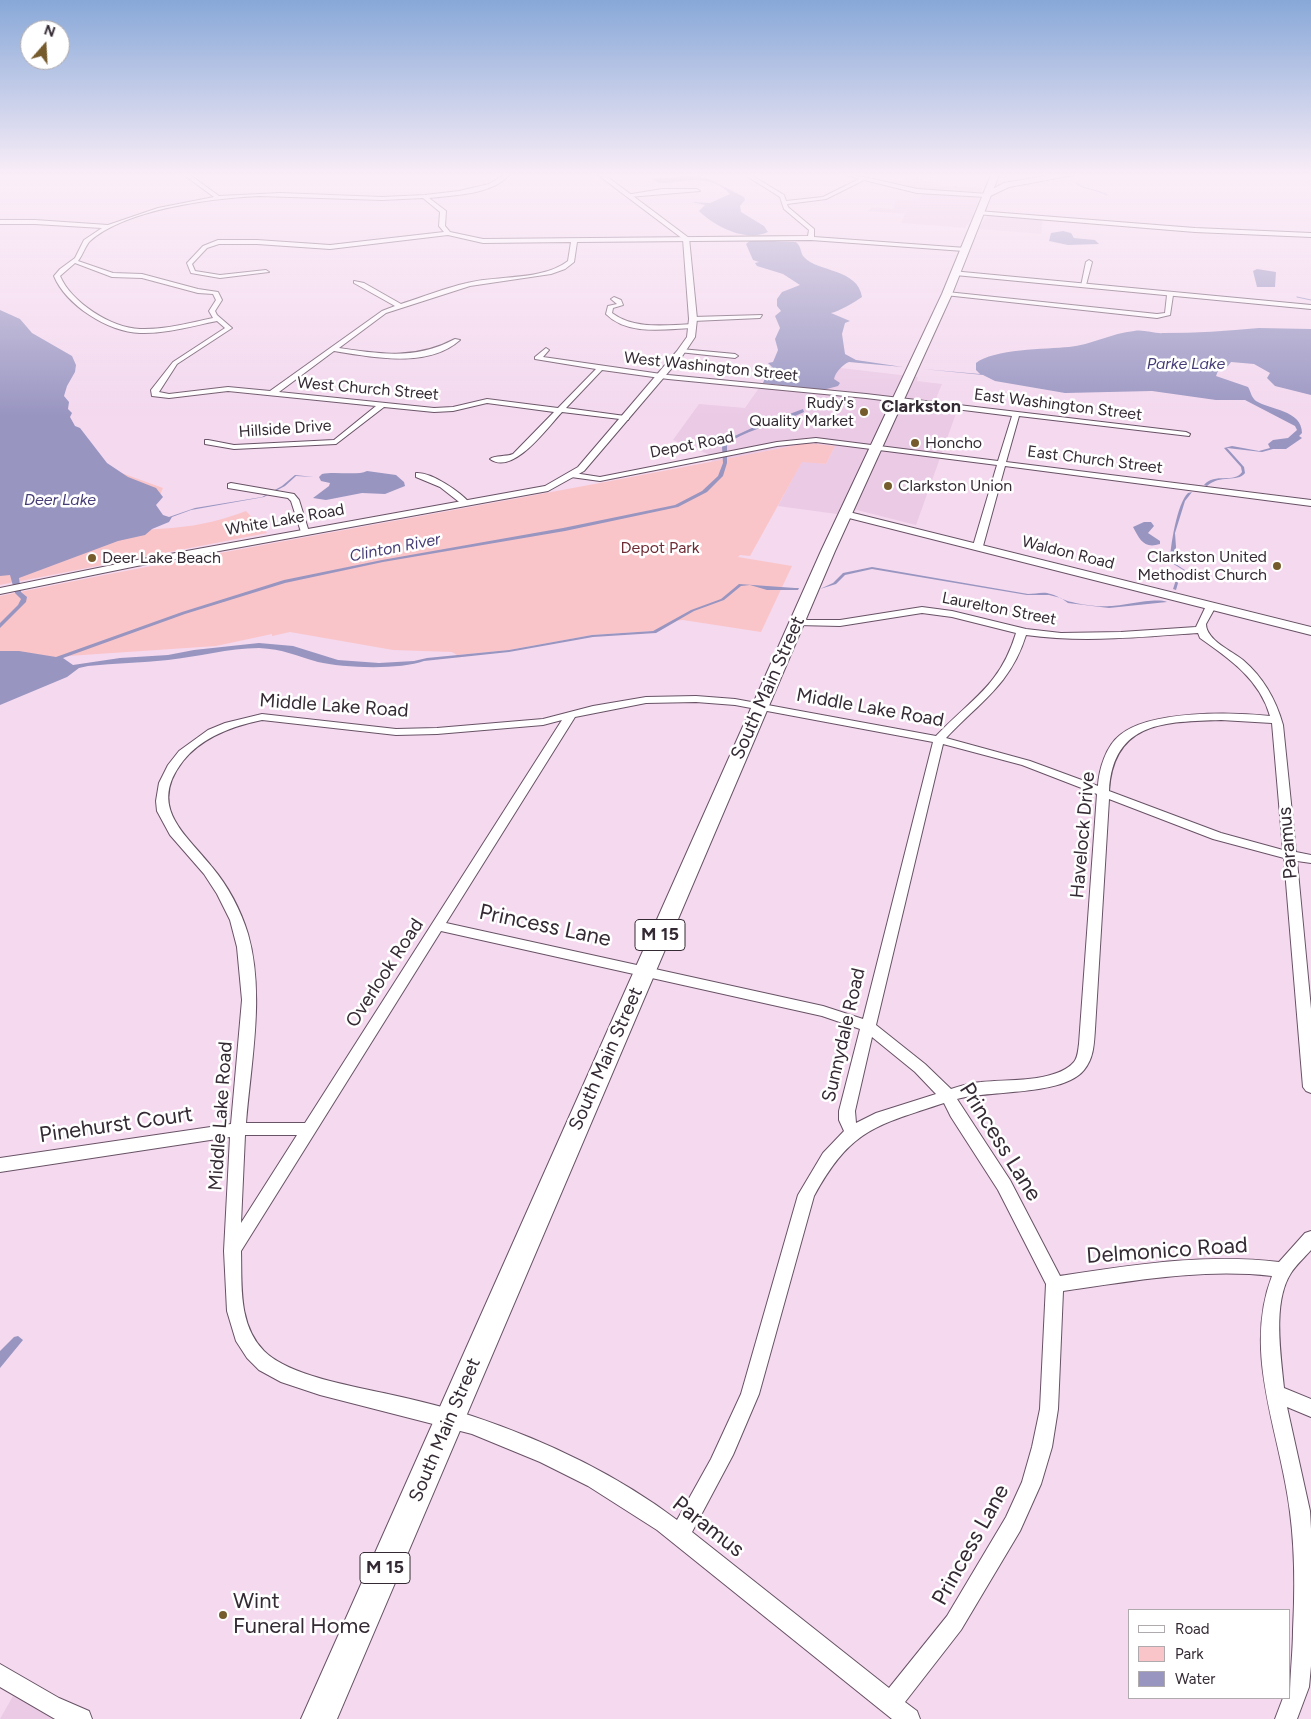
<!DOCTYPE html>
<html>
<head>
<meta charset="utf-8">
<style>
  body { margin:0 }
  #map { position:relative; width:1311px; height:1719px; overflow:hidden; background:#f4d9ef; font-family:Figtree,sans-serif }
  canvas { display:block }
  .legend { position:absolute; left:1128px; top:1609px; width:162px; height:90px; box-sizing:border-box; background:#fff; border:1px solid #aeaaad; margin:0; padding:6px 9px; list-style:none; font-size:15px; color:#342a33 }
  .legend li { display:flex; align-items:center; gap:10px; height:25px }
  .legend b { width:25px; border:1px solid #aeaaad }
  .north { position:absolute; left:20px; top:20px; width:50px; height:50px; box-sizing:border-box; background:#fff; border:1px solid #aeaaad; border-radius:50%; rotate:19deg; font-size:14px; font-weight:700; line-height:20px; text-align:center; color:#342a33 }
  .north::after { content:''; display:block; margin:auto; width:18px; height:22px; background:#765b2d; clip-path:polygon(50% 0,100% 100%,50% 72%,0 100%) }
</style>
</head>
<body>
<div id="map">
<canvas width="1311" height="1719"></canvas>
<ul class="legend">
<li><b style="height:6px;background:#fff"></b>Road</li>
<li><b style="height:14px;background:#fac5c9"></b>Park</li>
<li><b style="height:14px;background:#9895c1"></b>Water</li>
</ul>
<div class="north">N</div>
</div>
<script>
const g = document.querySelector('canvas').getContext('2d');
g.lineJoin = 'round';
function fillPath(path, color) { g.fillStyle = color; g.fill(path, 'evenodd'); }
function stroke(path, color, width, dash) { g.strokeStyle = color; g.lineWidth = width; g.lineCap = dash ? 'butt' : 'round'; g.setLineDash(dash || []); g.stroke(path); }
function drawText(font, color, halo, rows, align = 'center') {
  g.font = font + ' Figtree,sans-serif'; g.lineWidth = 5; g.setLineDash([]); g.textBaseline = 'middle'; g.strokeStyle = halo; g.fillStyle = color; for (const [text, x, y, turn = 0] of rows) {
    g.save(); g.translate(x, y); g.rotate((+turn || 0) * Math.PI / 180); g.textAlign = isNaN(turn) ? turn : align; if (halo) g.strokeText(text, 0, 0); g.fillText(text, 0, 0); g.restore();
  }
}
fillPath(new Path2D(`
  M916 178 941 183 940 185 982 188 980 193 977 194 919 190 892 184Z
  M923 193 975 196 979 198 972 218 965 228 901 223 905 214 868 211 872 207 893 209 897 199 917 201Z
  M991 215 1043 219 1041 234 978 229 987 216Z
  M815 365 918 377 917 381 942 384 935 401 959 405 916 525 857 510 837 514 778 506 802 461 826 464 835 446 807 443 712 462 708 454 673 440 699 404 745 408 761 385 789 387 798 375Z
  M13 1696 60 1719H0Z`), '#ebcae6');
fillPath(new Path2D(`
  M807 443 835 446 826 464 802 462 750 556 740 555 738 557 792 566 761 632 683 620 673 621 653 631 592 635 509 650 457 655 452 652 393 650 290 632 272 636V634L216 646 68 656 0 665V596C268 541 538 497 807 443Z
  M0 451 113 470 163 488 148 521 139 530C181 528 206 526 246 511L267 533 0 585Z`), '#fac5c9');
fillPath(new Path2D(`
  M704 175 699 177 709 179 744 197 745 200 740 206 741 212 764 226 768 232C745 243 713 225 699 211L705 205 692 202 710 203 730 194C704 166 665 192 651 179Z
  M1063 231 1071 233 1074 238 1095 240 1099 244 1068 245 1049 241 1051 233Z
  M751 240 796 242C802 247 800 253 804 257 816 272 858 268 862 297 855 302 838 312 831 313L850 321 845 323 842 334 845 354 856 360 903 367 849 362C843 364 835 373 834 379L840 383 838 386 823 390 763 383 768 371 765 370 772 367 768 363 773 362 778 350 775 339 780 328 775 316 781 311 777 306V299L782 292 800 285 783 274 757 266 755 263 759 262 753 260 746 244Z
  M1257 269 1276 272 1275 287H1257L1253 271Z
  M0 310 20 319 32 333 72 356 76 365 75 372 67 386 64 396 69 402 68 409 72 413 70 417 75 426 80 428 107 463 128 477 156 488 163 497 156 505 163 515 169 517 195 508 262 497 282 486 295 475 314 477 296 476 285 486 264 497 191 510 172 517 169 522 152 529 145 535 118 541 19 578 21 592 27 597 26 602 0 628V623L18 605 21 599 15 593 10 575 0 576Z
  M1259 328 1311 329V395L1275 386 1267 378 1270 373 1254 364 1231 362 1228 366 1219 368 1216 376 1248 387C1251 392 1251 397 1256 401 1270 410 1302 410 1302 433L1299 436 1302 438 1286 449H1273L1262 452 1227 448 1244 467 1245 473C1237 483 1220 474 1207 486L1204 485C1215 472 1234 484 1242 472L1241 467 1224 448 1232 446 1259 451 1270 448 1268 444 1273 440 1288 438 1297 430 1295 426 1245 400H1216L1152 391 1065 393 995 381 983 375 923 369 980 374 976 370V363C993 349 1046 349 1069 347 1091 345 1112 333 1134 331 1144 329 1154 334 1164 333 1195 333 1227 331 1259 328Z
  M803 409 804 412C780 424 754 427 731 441L727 444V463L723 476 707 492 678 507 565 531 383 562 285 583 185 614 63 658 73 665 120 658 168 655 194 650 259 643 293 646 338 660 379 663 414 661 427 658 509 650 592 635 653 631 691 610 721 599 739 584 795 588H799L798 590H767L750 585 741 586 724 600 694 611 656 633 593 637 509 652 424 661C400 670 343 668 318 662 297 656 283 649 259 648 228 648 198 657 168 660 142 663 115 663 88 666L79 668 67 677 0 705V651H19L56 657 182 612 284 580 382 560 563 528 675 505 702 491 718 476 723 463 722 446 726 440 754 427Z
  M367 471 396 475 404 482 405 486 385 494 362 493 326 500 313 498 329 486 330 483 321 481 319 477 322 474C335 471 357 476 367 471Z
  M1192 492 1185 501 1175 533 1176 547 1174 563 1188 572 1176 576 1178 583 1176 590 1173 589 1175 583 1173 575 1185 571 1170 562C1170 548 1177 503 1188 493Z
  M1144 522H1151L1154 526 1148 533 1160 541V544C1144 549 1140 540 1133 527Z
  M872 567 1028 594C1034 594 1041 592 1047 593 1057 595 1064 601 1072 602 1083 605 1099 607 1110 606 1123 606 1156 597 1167 602L1109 608 1068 603 1061 598 1049 595H1027L872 569 845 575 836 584 820 589 833 583 843 573Z
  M18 1336 23 1340 0 1368V1351L14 1337Z`), '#9895c1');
stroke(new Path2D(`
  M1076 183C1085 190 1096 189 1107 195
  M1297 297 1311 300`), '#9895c1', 1);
const minor = new Path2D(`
  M184 175H190L219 196 280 193 382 197 425 195 459 191 489 184 504 175H509C492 195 453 195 429 198L446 211 445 226 450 232 483 239 808 236 809 230 784 209 780 197 745 175H751L784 195 786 201 823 197 859 179 847 175 864 177 917 189 988 194 986 197 917 193 864 180 826 199 787 204 788 207 814 229V237L966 248 964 251 811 240 577 242 574 262 565 269 551 274 470 286 386 313 339 348C381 354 416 360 455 339L460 340C427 369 373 357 334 351L279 392 434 408 453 407 487 399 558 408 596 369 535 359V357L546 348 549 350 543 357 668 375 866 394 1186 432 1190 434 1189 436 1019 416 1006 462 1311 500V506L1005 466 983 546 978 549 973 546 997 465 816 442 777 446 600 481 571 477V473H574L600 477 777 442 816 438 998 461 1012 416 866 398 668 379 602 370 566 408 625 416 629 418 628 420 562 412C547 428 513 476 490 459 495 455 506 457 513 454L554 412 487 403 453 411 434 412 384 407 336 444 234 449 205 444V440H208L234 445 334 440 376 406 228 391 169 398 152 396 151 390 173 362 225 328 217 321C192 326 166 334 140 333 108 332 66 305 54 276L60 269 75 258 84 240 102 228 35 224H0V220H35L108 225 158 208 214 197ZM259 196 382 200 423 198 440 212 439 226 444 232 330 245 257 240H218L203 246 187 263 191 273 220 278 269 272 266 270 220 275 195 271 192 264 207 248 219 244H257L330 249 448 235 483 243 571 242 568 261C542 281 498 275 467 283 445 288 423 297 401 304L364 283 354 281V283L395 306 382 311 270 391 228 387 169 394 159 392 177 364 232 328 217 315 215 311 222 300 218 292 198 289 142 274 113 273 78 261C83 255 85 246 90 241 126 209 213 198 259 196ZM75 263 112 277 142 278 198 293 213 294 216 300 209 311 213 318C189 323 164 330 140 329 111 328 71 302 60 276Z
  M662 189H697L700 191 629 197 626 195Z
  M978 211 1195 228 1311 233V237L1195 232 976 214Z
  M1089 260 1092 262 1086 285 1081 286 1086 262Z
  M947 292 1157 314 1165 313 1167 295 1170 293 1173 295 1170 315 1157 318 945 295Z
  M614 297 621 300 623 305 613 308 612 313C635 330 666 325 693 324L696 326 693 328C665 329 628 336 606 314L608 306 617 304 611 299Z
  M762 315 760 318 693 321 690 319 693 317Z
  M681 349 735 354 738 356 735 358 679 352V350Z
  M416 473C432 472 460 492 470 503L463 505 440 487 416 477Z
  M231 483 294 494 299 500 309 532 305 535 301 532 291 501 288 498 228 488V484Z
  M1211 603 1216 606 1206 624C1206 640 1232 651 1243 660 1264 678 1276 700 1283 725L1296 852 1311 855V863L1297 861 1311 1009V1093L1306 1091 1303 1087 1284 858 1213 839 1109 799 1095 1029C1094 1043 1094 1058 1084 1070 1063 1096 989 1090 957 1099L1010 1180 1060 1276C1133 1265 1205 1253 1279 1262L1305 1233 1311 1231V1250C1304 1258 1296 1265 1291 1273 1272 1302 1281 1356 1284 1388L1311 1399V1417L1287 1407 1310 1511 1311 1529V1666L1309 1687 1297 1719H1275L1283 1698H1290C1290 1674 1293 1652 1293 1630 1295 1591 1295 1550 1290 1512 1281 1434 1242 1354 1272 1276 1202 1268 1133 1281 1063 1291L1058 1409 1052 1447 1041 1484 1020 1531 961 1630 905 1702 917 1711 920 1719H892L657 1530 588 1486 540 1462 472 1434 320 1395 281 1382 259 1370 247 1358 236 1341 227 1311 224 1251 230 1137 0 1172V1158L231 1124 242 1000 237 947 230 920 217 894 204 874 170 835 157 811 156 801 159 783 168 765 179 751 208 730 225 723 262 714 396 729 437 728 543 719 593 706 646 697 696 696 735 699 936 736C972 698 1000 686 1016 633L952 617 922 613 840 626 797 625 794 624V620H840L922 607 952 611 1026 629 1061 633 1121 632 1196 627 1206 606ZM1198 633 1200 638C1230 659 1260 680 1270 716 1232 712 1150 710 1120 735 1106 746 1099 769 1098 786L1030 761 946 738C980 702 1011 684 1026 635 1083 643 1140 637 1198 633ZM696 702 735 705 933 742 863 1019 823 1006 446 923 575 717 646 703ZM262 720 396 735 437 734 543 725 562 720 305 1123H246C251 1061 265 994 248 934 241 911 228 886 212 867 185 833 147 807 183 761 202 737 233 726 262 720ZM1221 720 1272 723 1283 850 1221 833 1109 791C1113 721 1165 722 1221 720ZM943 744 1022 765 1097 794 1079 1044C1078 1050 1078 1057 1074 1062 1056 1083 1006 1079 981 1082 970 1083 960 1086 951 1089L925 1064 876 1025ZM441 931 822 1016 860 1029 839 1111V1120L844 1131 823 1153 798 1195 741 1394 711 1459 677 1520C616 1474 544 1440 472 1416 445 1407 416 1400 388 1394 353 1386 289 1376 264 1351 238 1324 242 1286 241 1251ZM872 1037 915 1072 936 1094 876 1113 856 1123 855 1111ZM944 1103 951 1117 998 1190 1046 1284 1040 1409 1032 1447 1022 1482 1006 1517 947 1616 889 1688 692 1532 733 1455 759 1394 814 1196C851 1129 875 1126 944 1103ZM245 1135H297L241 1223Z
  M0 1664 59 1698 89 1711 92 1719H55L0 1687Z`);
const tertiary = new Path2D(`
  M598 175H605L689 238 697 319 695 337 683 355 584 471 548 491 137 566 0 594V588L137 560 545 486 578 467 677 351 687 337 689 319 683 239Z
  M952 271 1311 305V309L955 275Z
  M845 511 1311 627V635L841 516 840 514Z`);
const primary = new Path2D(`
  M991 175H999L952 294 835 551 337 1719H301L821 551 942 294Z`);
const motorway = new Path2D(`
  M1051 175H1074L1009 187 986 198 981 195 1004 183Z`);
stroke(minor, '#685265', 2);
stroke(tertiary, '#685265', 2);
stroke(primary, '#685265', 2);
stroke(motorway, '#685265', 2);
fillPath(minor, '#fff');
fillPath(tertiary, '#fff');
fillPath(primary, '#fff');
fillPath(motorway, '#fff');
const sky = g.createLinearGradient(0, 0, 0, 416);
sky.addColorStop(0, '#88a8d8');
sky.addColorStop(0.42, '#faeef8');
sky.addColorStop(1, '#faeef800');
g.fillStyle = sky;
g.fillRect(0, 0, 1311, 416);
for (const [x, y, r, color] of [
  [864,412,5,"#765b2d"],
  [915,443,5,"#765b2d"],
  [888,486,5,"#765b2d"],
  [92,558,5,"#765b2d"],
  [1277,566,5,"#765b2d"],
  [223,1615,5,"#765b2d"]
]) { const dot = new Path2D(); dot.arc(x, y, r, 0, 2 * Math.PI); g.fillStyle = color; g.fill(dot); stroke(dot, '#fff', 2); }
drawText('italic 16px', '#453c76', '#fff', [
  ["Parke Lake",1186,364],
  ["Deer Lake",60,500],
  ["Clinton River",395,548,-11]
]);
drawText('16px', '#342a33', '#fff', [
  ["West Washington Street",711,367,6],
  ["West Church Street",368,389,5],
  ["East Washington Street",1058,405,7],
  ["Hillside Drive",285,429,-4],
  ["Depot Road",692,445,-11],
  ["East Church Street",1095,460,7],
  ["White Lake Road",285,520,-10],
  ["Waldon Road",1068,553,14],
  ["Laurelton Street",999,609,11]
]);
drawText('16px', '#342a33', '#fff', [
  ["Rudy's",854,403,"right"],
  ["Quality Market",854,421,"right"],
  ["Honcho",925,443],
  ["Clarkston Union",898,486],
  ["Clarkston United",1267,557,"right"],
  ["Methodist Church",1267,575,"right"],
  ["Deer Lake Beach",102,558]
], 'left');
drawText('16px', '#6e2c35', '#fff', [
  ["Depot Park",660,548]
]);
drawText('bold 18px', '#342a33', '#fff', [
  ["Clarkston",921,407]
]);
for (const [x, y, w] of [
  [660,935,50],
  [385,1568,50]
]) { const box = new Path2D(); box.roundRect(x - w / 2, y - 15.5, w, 31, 4); g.fillStyle = '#fff'; g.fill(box); stroke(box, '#342a33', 1); }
drawText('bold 18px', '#342a33', null, [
  ["M 15",660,935],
  ["M 15",385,1568]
]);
drawText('19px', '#342a33', '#fff', [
  ["South Main Street",768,688,-66],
  ["Middle Lake Road",334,706,4],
  ["Middle Lake Road",870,708,10],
  ["Havelock Drive",1083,835,-85],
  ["Paramus",1288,843,-95],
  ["Overlook Road",385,973,-57],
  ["Sunnydale Road",844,1035,-77],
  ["South Main Street",606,1059,-66],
  ["Middle Lake Road",221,1116,-86],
  ["South Main Street",445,1430,-67]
]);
drawText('22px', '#342a33', '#fff', [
  ["Princess Lane",545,926,12],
  ["Pinehurst Court",116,1125,-8],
  ["Princess Lane",1000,1142,58],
  ["Delmonico Road",1167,1251,-4],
  ["Paramus",708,1527,38],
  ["Princess Lane",971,1545,-61]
]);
drawText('22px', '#342a33', '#fff', [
  ["Wint",233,1602],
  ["Funeral Home",233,1627]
], 'left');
</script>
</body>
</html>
